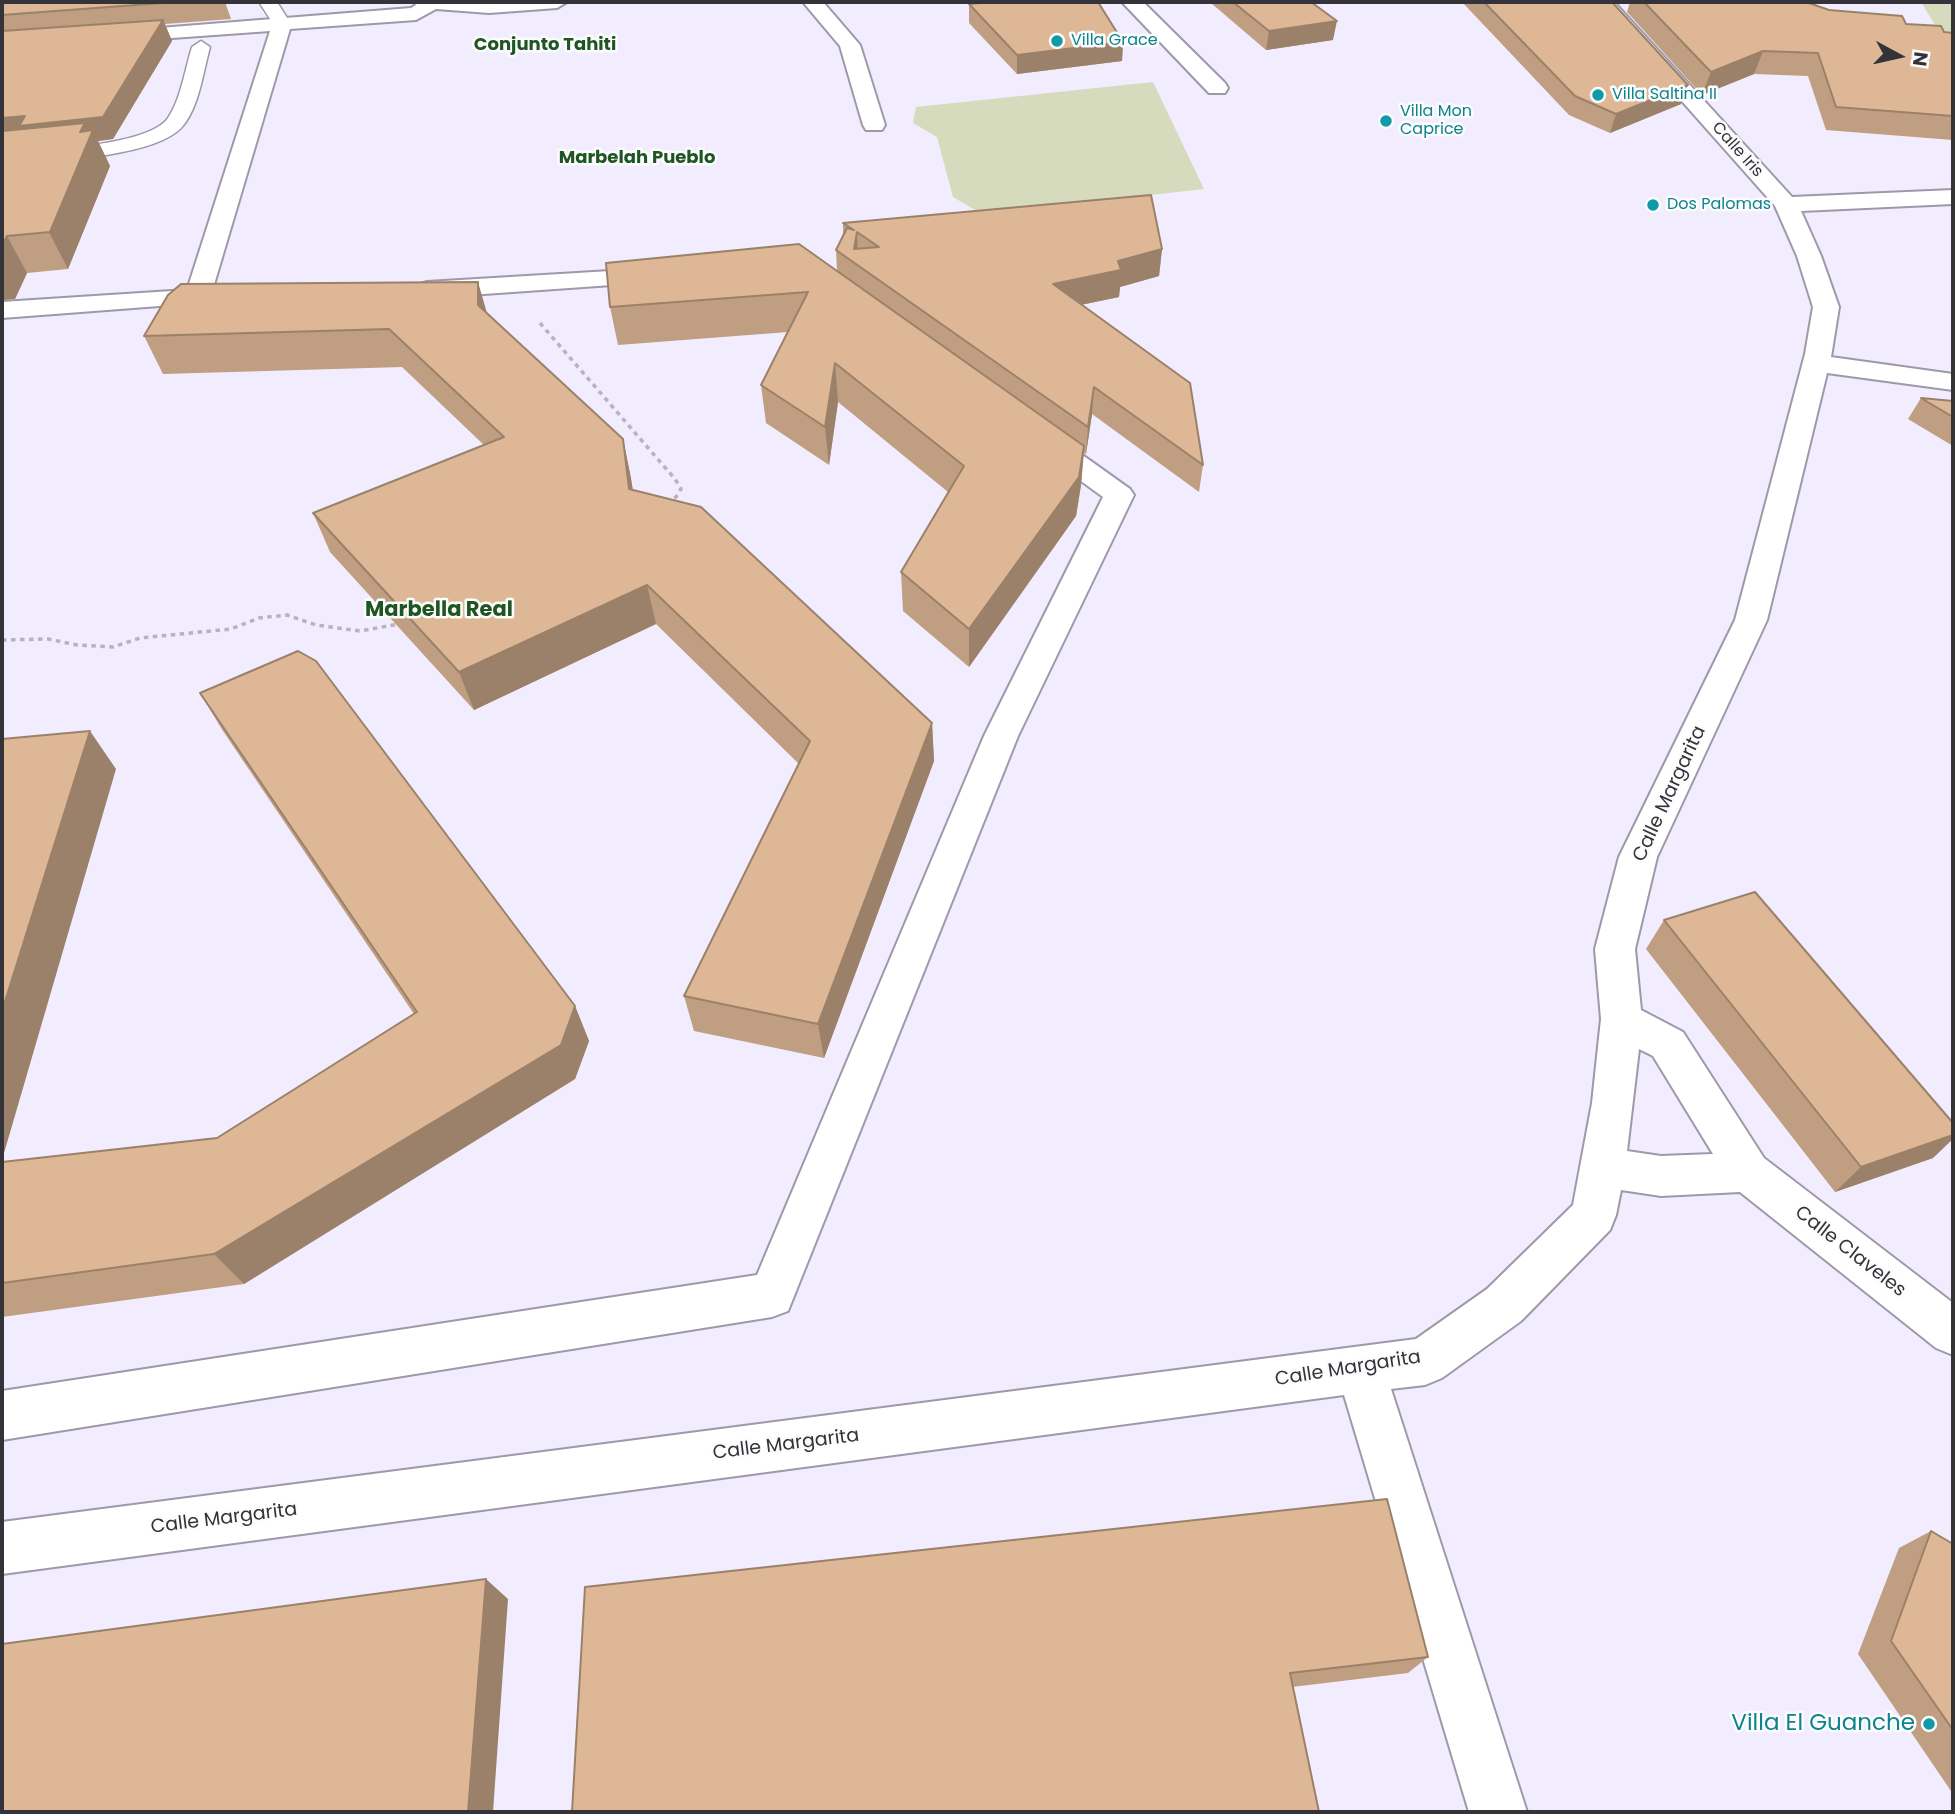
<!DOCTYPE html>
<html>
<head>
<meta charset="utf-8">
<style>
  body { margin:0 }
  #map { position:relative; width:1955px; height:1814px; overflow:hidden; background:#f1ecfe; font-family:Poppins,sans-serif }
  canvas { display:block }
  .frame { position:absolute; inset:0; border:4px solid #35333a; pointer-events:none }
  .north { position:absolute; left:1864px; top:21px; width:70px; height:70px; -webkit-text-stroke:5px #fcfcfc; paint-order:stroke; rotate:98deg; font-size:19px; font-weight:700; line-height:28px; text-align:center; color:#35333a }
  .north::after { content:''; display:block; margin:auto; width:24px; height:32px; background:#35333a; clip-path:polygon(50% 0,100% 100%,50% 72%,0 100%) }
</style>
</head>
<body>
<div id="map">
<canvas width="1955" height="1814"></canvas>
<div class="frame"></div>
<div class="north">N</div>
</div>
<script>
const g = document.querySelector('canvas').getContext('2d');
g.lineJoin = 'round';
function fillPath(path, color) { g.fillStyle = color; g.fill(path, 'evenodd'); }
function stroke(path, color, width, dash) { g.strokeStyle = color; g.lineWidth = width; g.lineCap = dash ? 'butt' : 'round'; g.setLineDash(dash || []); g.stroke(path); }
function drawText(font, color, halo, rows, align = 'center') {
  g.font = font + ' Poppins,sans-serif'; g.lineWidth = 5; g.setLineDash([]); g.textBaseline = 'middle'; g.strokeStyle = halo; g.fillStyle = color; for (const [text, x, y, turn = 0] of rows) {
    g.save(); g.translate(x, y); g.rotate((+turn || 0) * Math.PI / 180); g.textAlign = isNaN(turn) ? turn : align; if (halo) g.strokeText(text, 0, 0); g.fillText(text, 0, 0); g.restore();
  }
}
fillPath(new Path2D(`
  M1921 2H1953V55Z
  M1153 82 1204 189 982 214 953 197 937 137 913 123 916 107Z`), '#d6dbbd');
const service = new Path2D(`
  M259 2H277L291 24 288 28H276Z
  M201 41 210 47C203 72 199 109 181 128 152 158 43 162 2 165V153C37 150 148 147 168 118 181 99 185 69 192 47Z`);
const minor = new Path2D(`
  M414 2H567L557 8 489 13 436 9 416 20 290 29 213 288 225 291 229 296 225 301 2 318V302L187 290 270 31 116 42 109 40 106 36 109 32 411 8 416 5Z
  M803 2H823L860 45 885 125 882 130H866L863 125 840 46Z
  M1122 2H1143L1225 83 1228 88 1225 93H1209Z
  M1594 2H1614L1792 197 1953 190V204L1801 211 1821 256 1839 307 1831 357 1953 374V390L1827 373 1767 620 1657 857 1635 949 1641 1010 1683 1032 1764 1158 1953 1303V1355L1936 1348 1740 1192 1661 1196 1621 1190 1616 1215 1610 1230 1521 1321 1442 1378 1425 1385 1391 1389 1527 1812H1469L1344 1395 2 1574V1522L1416 1339 1487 1289 1573 1205 1592 1103 1601 1019 1595 949 1619 857 1735 620 1805 354 1813 307 1797 256 1775 206ZM1639 1049 1653 1056 1713 1154 1661 1156 1627 1151Z
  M660 268 669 271 673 276 669 281 427 298 418 295 414 290 418 285 427 282Z
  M1040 429 1050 432 1130 489 1134 495 1018 736 788 1311 772 1317 2 1440V1391L757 1275 984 736 1103 497 1030 444 1026 438 1030 432Z`);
stroke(service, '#9d99a9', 3);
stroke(minor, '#9d99a9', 4);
stroke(new Path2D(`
  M540 323 675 479 681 489 676 497 667 501
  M2 640 48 639 77 645 113 647 140 638 231 629 259 618 287 615 316 625 360 631 399 624`), '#b6b2c0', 3.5, [4.5, 4.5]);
fillPath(service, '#fff');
fillPath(minor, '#fff');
fillPath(new Path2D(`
  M2 2H225L231 19 165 24 172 41 113 139 98 141 110 166 68 269 27 273 15 299 2 300Z
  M1211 2H1311L1333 40 1266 50 1211 3Z
  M1462 2H1612L1681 104 1610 133 1569 115Z
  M1630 2H1806L1829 10 1906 24 1944 32 1953 33V140L1826 130 1808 76 1754 74 1702 95 1627 12Z
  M969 4 1123 42 1122 61 1017 74 969 23Z
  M843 223 1162 249 1159 276 1120 287 1119 297 1081 305 1203 465 1199 492 1092 414 1086 454 1084 453 1081 485 1076 516 969 667 903 611 901 572 948 492 838 402 829 465 766 423 761 385 788 332 618 345 610 307 837 271 836 250 843 234Z
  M487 313 623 439 633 490 932 723 934 761 824 1058 694 1031 684 996 799 764 656 624 474 710 330 552 313 513 484 445 402 367 163 374 144 336Z
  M1921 398 1953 401V446L1908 419Z
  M200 693 575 1006 589 1041 575 1079 244 1284 2 1317V1162L217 1138 414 1014 223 731Z
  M1664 920 1933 1158 1835 1192 1646 949Z
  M1931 1531 1953 1544V1794L1858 1654 1899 1548Z
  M585 1587 1428 1657 1408 1673 1292 1687Z`), '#bf9e81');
fillPath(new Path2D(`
  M163 20 172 41 113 139 98 141 110 166 68 269 2 141V118L25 116Z
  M1337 21 1333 40 1266 50 1269 31Z
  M1123 42 1122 61 1017 74V55Z
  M1763 51 1754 74 1702 95 1711 72Z
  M1688 85 1681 104 1610 133 1616 114Z
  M857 232 858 259 854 249Z
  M7 236 27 273 15 299 2 300V246Z
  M1162 249 1159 276 1120 287 1119 297 1051 311 1053 284 1118 261Z
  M478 282 489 320 478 305Z
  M835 363 838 402 829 465 825 427Z
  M1094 387 1092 414 1086 454 1088 427Z
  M623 439 631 478 638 528 629 489Z
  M1084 446 1081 485 1076 516 969 667V629Z
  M647 585 656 624 474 710 459 672Z
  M932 723 934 761 824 1058 818 1024Z
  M90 731 116 769 2 1160V1011Z
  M575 1006 589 1041 575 1079 244 1284 214 1254Z
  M1953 1135V1139L1933 1158 1835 1192 1861 1167Z
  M486 1579 508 1599 493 1812H468Z`), '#9b8169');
const building = new Path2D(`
  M2 2H176L2 15Z
  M991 2H1098L1123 42 1017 55 969 4Z
  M1233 2H1311L1337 21 1269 31Z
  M1484 2H1612L1688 85 1616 114 1575 96Z
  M1644 2H1806L1829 10 1902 16 1906 24 1941 26 1944 32 1953 33V116L1836 107 1818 53 1763 51 1711 72Z
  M163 20 103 117 19 126 25 116 2 118V31Z
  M85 123 80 132 93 130 50 232 7 236 2 246V133L3 131Z
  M1151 195 1162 249 1118 261 1121 270 1053 284 1190 383 1203 465 1094 387 1088 427 836 250 847 228 854 230 843 223ZM857 232 879 247 854 249Z
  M799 244 1084 446 1079 477 969 629 901 572 964 466 835 363 825 427 761 385 808 292 610 307 606 263Z
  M478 282V305L623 439 629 489 701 507 932 723 818 1024 684 996 810 741 647 585 459 672 313 513 504 437 389 329 144 336 168 295 181 284Z
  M1921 398 1953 401V417Z
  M298 651 316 661 575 1006 561 1045 214 1254 2 1283V1162L217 1138 417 1012 200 693Z
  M90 731 2 1011V739Z
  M1755 892 1953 1123V1135L1861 1167 1664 920Z
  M1387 1499 1428 1657 1290 1673 1319 1812H572L585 1587Z
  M1931 1531 1953 1544V1730L1891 1641Z
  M486 1579 468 1812H2V1644Z`);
fillPath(building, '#deb896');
stroke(building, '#9b8169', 2);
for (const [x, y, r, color] of [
  [1057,41,7,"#0f9aa8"],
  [1598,95,7,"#0f9aa8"],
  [1386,121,7,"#0f9aa8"],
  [1653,205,7,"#0f9aa8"],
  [1929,1724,7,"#0f9aa8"]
]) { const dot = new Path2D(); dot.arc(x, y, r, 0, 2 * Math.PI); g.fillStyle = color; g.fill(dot); stroke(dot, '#fcfcfc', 2.5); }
drawText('16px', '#0d838f', '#fcfcfc', [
  ["Villa Grace",1071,41],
  ["Villa Saltina II",1612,95],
  ["Villa Mon",1400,112],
  ["Caprice",1400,130],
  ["Dos Palomas",1667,205]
], 'left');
drawText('16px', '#35333a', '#fcfcfc', [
  ["Calle Iris",1737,150,48]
]);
drawText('bold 18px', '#1f5522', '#fcfcfc', [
  ["Conjunto Tahiti",545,45],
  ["Marbelah Pueblo",637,158]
]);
drawText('19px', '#35333a', '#fcfcfc', [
  ["Calle Margarita",1670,794,-65],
  ["Calle Claveles",1850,1252,38],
  ["Calle Margarita",1348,1369,-9],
  ["Calle Margarita",786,1445,-7],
  ["Calle Margarita",224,1519,-7]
]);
drawText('bold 21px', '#1f5522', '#fcfcfc', [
  ["Marbella Real",439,611]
]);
drawText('23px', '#0d838f', '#fcfcfc', [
  ["Villa El Guanche",1915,1724]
], 'right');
</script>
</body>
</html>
